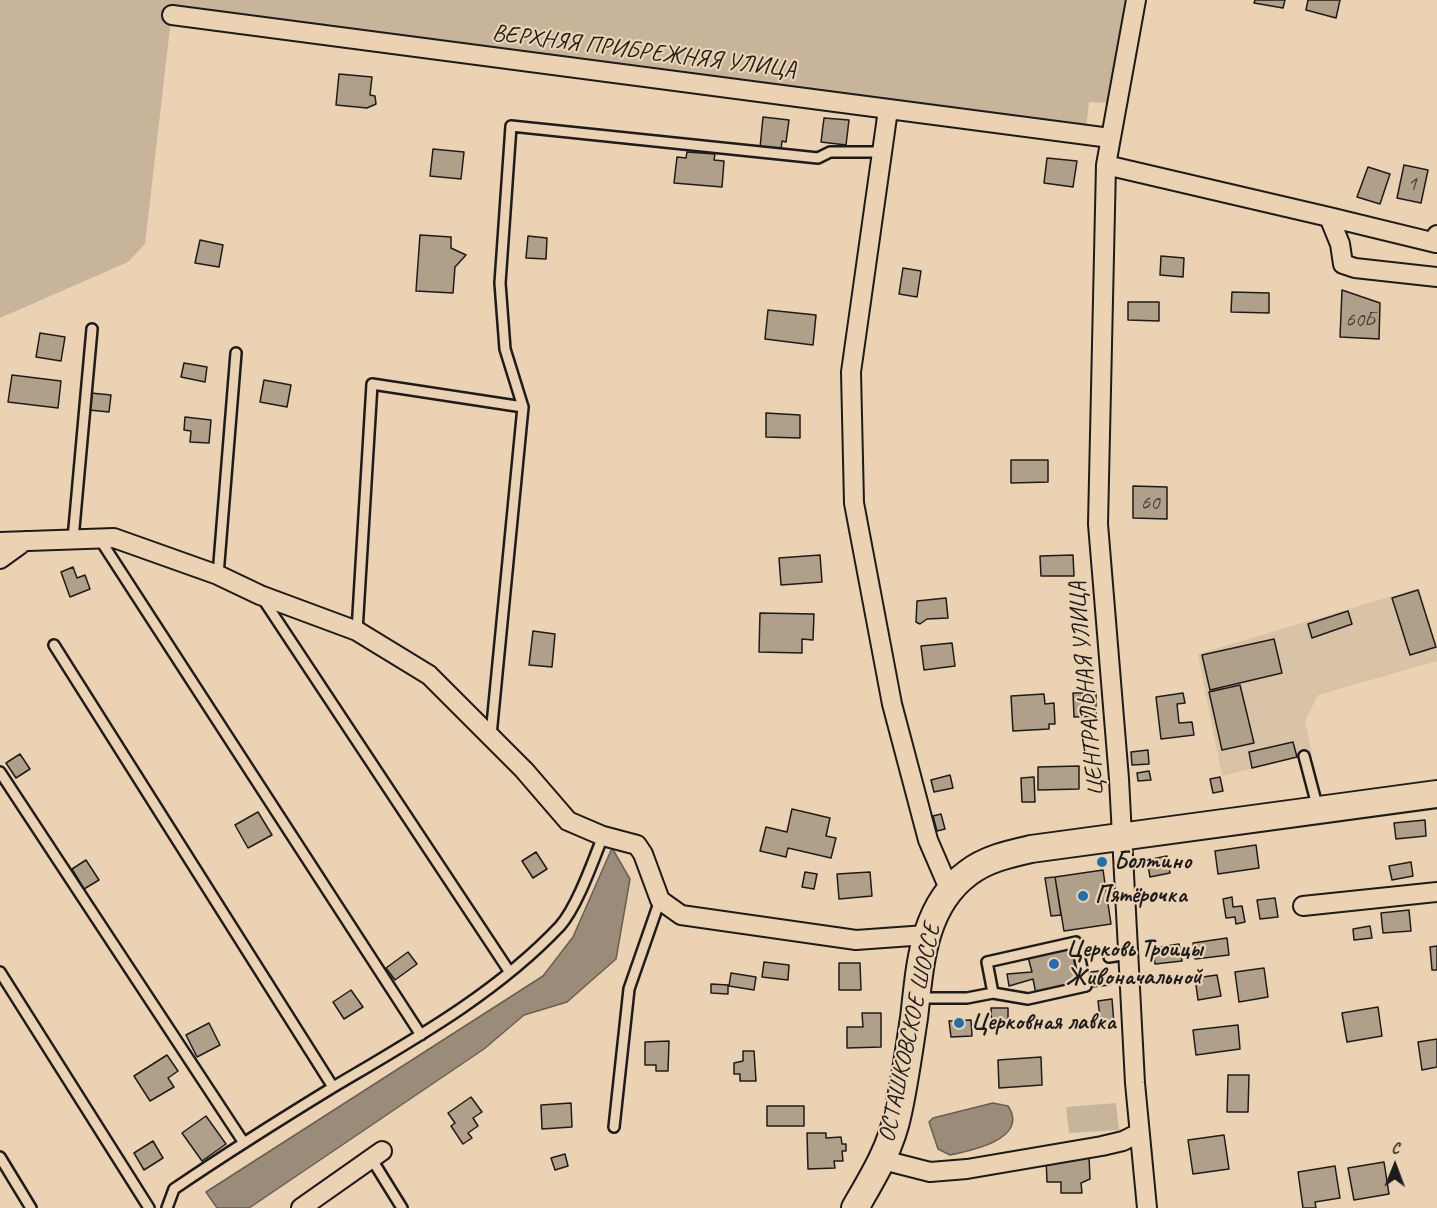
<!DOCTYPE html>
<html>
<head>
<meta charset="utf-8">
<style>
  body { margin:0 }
  #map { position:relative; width:1437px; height:1208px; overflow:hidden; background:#ead2b2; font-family:Caveat,sans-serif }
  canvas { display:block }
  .north { position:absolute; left:1365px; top:1136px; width:60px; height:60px; -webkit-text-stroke:4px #ead2b2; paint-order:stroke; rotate:1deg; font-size:16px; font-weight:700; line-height:24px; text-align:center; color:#1c1c1c }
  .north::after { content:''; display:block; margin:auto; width:21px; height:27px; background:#1c1c1c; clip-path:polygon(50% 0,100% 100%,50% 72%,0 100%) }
</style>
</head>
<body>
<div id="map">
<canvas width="1437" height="1208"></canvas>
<div class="north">С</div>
</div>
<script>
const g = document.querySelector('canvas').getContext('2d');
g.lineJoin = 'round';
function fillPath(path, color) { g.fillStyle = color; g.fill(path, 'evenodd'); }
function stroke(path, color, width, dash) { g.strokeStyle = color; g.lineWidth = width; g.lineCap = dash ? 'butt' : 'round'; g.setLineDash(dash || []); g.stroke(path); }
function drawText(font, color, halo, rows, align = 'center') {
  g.font = font + ' Caveat,sans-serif'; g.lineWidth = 4.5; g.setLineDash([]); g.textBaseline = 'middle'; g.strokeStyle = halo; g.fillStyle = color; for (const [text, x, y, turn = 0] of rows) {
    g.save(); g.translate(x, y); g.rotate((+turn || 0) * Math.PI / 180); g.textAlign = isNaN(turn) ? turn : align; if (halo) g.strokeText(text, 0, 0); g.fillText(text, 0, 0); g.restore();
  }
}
fillPath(new Path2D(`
  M1419 588 1437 647V661L1318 695 1305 721 1312 754 1222 776 1198 654Z`), '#d9c3a6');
fillPath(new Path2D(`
  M0 0H1125L1111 103 1089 102 1086 129 171 19 145 244 128 262 0 318Z
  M1116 1103 1119 1130 1069 1133 1066 1107Z`), '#c8b49a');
const water = new Path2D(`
  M612 848 630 879 616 959 567 1002 524 1015 484 1049 249 1208H217L206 1192 543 976 573 937Z
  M993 1103 1008 1106C1030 1139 970 1151 950 1155L938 1149 929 1122 933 1118Z`);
fillPath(water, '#9b8c79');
stroke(water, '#685f54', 1.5);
const building = new Path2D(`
  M1255 0H1285L1283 8 1254 3Z
  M1308 0H1340L1336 18 1306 10Z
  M339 74 372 77 370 95 375 96 376 104 367 108 336 105Z
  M763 117 789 120 786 142 782 141 781 150 760 148Z
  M824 118 849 120 846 145 821 142Z
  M433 149 464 152 461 179 430 176Z
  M687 152 715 154 714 160 724 161 722 187 674 183 677 157 686 158Z
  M1047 158 1077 161 1073 187 1044 183Z
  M1404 165 1428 170 1421 203 1397 198Z
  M1368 167 1390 174 1380 204 1357 197Z
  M420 235 451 237V248L466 255 455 267 453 293 416 291Z
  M528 236 547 238 546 259 526 258Z
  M200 240 223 245 219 267 195 263Z
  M1161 256 1184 258 1183 277 1160 275Z
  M903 268 921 271 917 297 899 294Z
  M1342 290 1380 303 1379 339 1340 337Z
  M1232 292 1269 293V313L1231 312Z
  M1128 302H1159V321L1128 320Z
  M768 310 816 315 813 345 765 339Z
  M40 333 65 337 61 361 36 357Z
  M184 363 207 367 205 382 181 377Z
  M12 375 61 381 58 408 8 402Z
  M264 380 291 385 287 407 260 402Z
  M91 393 111 395 109 412 89 410Z
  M766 413 800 415V438L766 437Z
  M185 417 211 420 209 443 190 442 191 431 184 430Z
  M1011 460H1048V482L1011 483Z
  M1133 486 1167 487V519L1133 518Z
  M820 555 822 582 781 585 779 558Z
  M1073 555 1074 576H1041L1040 556Z
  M73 567 77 578 85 575 90 589 70 597 61 572Z
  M1418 590 1436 647 1410 655 1392 598Z
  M946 598 948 618 927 619 920 624 916 622 917 601Z
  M1348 611 1352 624 1312 638 1308 624Z
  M760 613 814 614 813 640 802 639V653L759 652Z
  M533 631 555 634 552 667 529 665Z
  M1274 639 1282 673 1210 690 1202 655Z
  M952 643 955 666 924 670 921 646Z
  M1240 685 1254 743 1222 750 1209 692Z
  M1073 693H1096V716L1074 717Z
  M1183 693 1185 703 1177 704 1179 723 1192 722 1194 735 1161 739 1156 697Z
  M1044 694 1045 704 1054 703 1055 724H1049V729L1013 731 1011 696Z
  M1293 742 1297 757 1252 768 1249 752Z
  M1148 750 1149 764 1132 765 1131 752Z
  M20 754 30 769 16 778 6 763Z
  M1079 766V789L1038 790V767Z
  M1149 771 1151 780 1138 781 1137 773Z
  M950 775 953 788 934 792 931 780Z
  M1034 777 1035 802H1022L1021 778Z
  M1220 777 1223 791 1213 793 1210 779Z
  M792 809 830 818 826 836 836 838 831 858 788 848 786 857 760 851 766 827 787 832Z
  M258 812 272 835 248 848 235 825Z
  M941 814 945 829 937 831 933 816Z
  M1425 820 1426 836 1396 839 1394 823Z
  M1256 845 1259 868 1218 874 1215 851Z
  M536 852 547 869 533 878 522 861Z
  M1167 856 1170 873 1150 877 1147 860Z
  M86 860 99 880 84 889 72 869Z
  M1411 862 1413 876 1392 880 1389 866Z
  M1103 870 1111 924 1064 931 1055 877Z
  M805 872 817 874 814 889 802 887Z
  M870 872 872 896 839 899 837 874Z
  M1055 877 1061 915 1051 916 1045 878Z
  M1232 897 1233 907 1242 906 1245 922 1236 924 1235 917 1226 918 1223 899Z
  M1275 898 1278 917 1260 919 1257 900Z
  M1409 910 1411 931 1383 933 1381 913Z
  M1370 926 1372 938 1354 940 1353 929Z
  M1227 938 1229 955 1195 959 1193 943Z
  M1179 944 1182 961 1155 964 1153 948Z
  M1074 946 1082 984 1036 994 1033 979 1009 986 1007 974 1032 972 1028 957Z
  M1437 946V970H1432L1430 947Z
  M408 952 417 964 395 980 386 968Z
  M764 962 789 965 788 980 762 977Z
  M839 963H860L861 990H839Z
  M1264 968 1268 997 1239 1002 1235 972Z
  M1108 970 1110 985 1092 987 1090 972Z
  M731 973 756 977 754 990 729 986Z
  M1217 975 1221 996 1198 1000 1195 978Z
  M711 984 728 985V994L711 993Z
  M351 990 363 1007 344 1019 333 1002Z
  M1112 999 1114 1024 1101 1025 1098 1001Z
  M1378 1007 1382 1036 1347 1042 1342 1013Z
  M991 1008H1008V1028H992Z
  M862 1013H881V1047L847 1048V1027H863Z
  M971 1020 972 1036 951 1037 949 1021Z
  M209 1023 220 1045 197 1057 186 1035Z
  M1238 1025 1240 1049 1196 1055 1193 1030Z
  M1437 1039V1067L1422 1070 1418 1042Z
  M669 1041 668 1071H656V1065H645V1042Z
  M743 1051H754L756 1081H740V1074H734V1063L743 1061Z
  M167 1055 178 1071 168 1078 174 1087 150 1101 134 1076Z
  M1041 1057 1042 1085 999 1088 998 1060Z
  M1228 1075H1249L1248 1112H1227Z
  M471 1097 482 1112 473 1118 478 1126 468 1133 472 1138 463 1144 451 1126 455 1123 448 1113Z
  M571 1103 572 1127 542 1129 541 1105Z
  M767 1106H804V1126H767Z
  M206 1116 226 1144 202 1161 182 1133Z
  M807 1133H826V1138L841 1137 842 1144H846V1151H842L843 1161H834L835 1168 808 1169Z
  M1224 1135 1229 1169 1193 1174 1188 1140Z
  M153 1141 163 1158 144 1170 134 1153Z
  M565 1154 568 1166 555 1170 551 1158Z
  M1046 1157H1089L1090 1179 1081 1183 1082 1193H1061V1182H1047Z
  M1384 1162 1389 1194 1354 1200 1348 1168Z
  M1335 1166 1340 1198 1315 1202 1316 1208H1303L1298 1172Z`);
fillPath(building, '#b1a089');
stroke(building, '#1c1c1c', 1.5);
const lane = new Path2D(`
  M523 407 505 349 500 283 511 126 818 158 830 152H882
  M99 538 421 1035
  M73 539 92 329
  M218 575 236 353
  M263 599 509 971
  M357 631 372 384 523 407 491 735
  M54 645 333 1087
  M1304 756 1318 809
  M0 772 244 1143
  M1109 957 1128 954
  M0 972 149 1208
  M918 998H967L993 993 1028 999 1086 986 1076 942 987 962 993 993
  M614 1127 629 989 660 900
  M0 1157 31 1208
  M371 1158 402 1208
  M167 1208 174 1189C227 1153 281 1119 335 1086 413 1040 497 993 560 926 577 907 593 861 603 836`);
const street = new Path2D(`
  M1136 0 1106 165 1098 524 1119 779 1135 1083 1147 1208
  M172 15 1110 138
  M887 117 851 372 854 503 892 704 928 840 950 891
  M1106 165 1329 217 1340 244 1343 264 1355 268 1437 277
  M1329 217 1436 243 1437 235
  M0 542 114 538 218 575 260 595 357 631 429 675 524 770 568 821 603 836 637 845 643 854 660 900 681 915 856 940 926 935
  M0 559 25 541
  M1303 906 1437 892
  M883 1160 930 1172 967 1169 1102 1146 1123 1141 1139 1133
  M301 1208 382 1151`);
const secondary = new Path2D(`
  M855 1208C873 1177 891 1148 898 1113 905 1081 909 1050 914 1018 920 967 922 907 968 873 986 859 1009 854 1031 849L1437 794`);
stroke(lane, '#1c1c1c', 14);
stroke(street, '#1c1c1c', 22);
stroke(secondary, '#1c1c1c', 30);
stroke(lane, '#ead2b2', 9);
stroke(street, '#ead2b2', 18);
stroke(secondary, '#ead2b2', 26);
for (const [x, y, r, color] of [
  [1102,862,6,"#1f6fb2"],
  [1083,896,6,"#1f6fb2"],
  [1054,964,6,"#1f6fb2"],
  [959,1023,6,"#1f6fb2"]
]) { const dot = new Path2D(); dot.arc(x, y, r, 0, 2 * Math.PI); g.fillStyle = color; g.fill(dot); stroke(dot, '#ead2b2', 2); }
drawText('21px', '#413d37', null, [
  ["1",1412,184],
  ["60Б",1360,320],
  ["60",1150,503]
]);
drawText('24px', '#1c1c1c', '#ead2b2', [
  ["ВЕРХНЯЯ ПРИБРЕЖНЯЯ УЛИЦА",644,52,7],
  ["ЦЕНТРАЛЬНАЯ УЛИЦА",1087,689,-95],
  ["ОСТАШКОВСКОЕ ШОССЕ",910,1033,-78]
]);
drawText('bold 24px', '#1c1c1c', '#ead2b2', [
  ["Болтино",1114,862],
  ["Пятёрочка",1095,896],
  ["Церковь Троицы",1066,950],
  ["Живоначальной",1066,978],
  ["Церковная лавка",971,1023]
], 'left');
</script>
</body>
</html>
